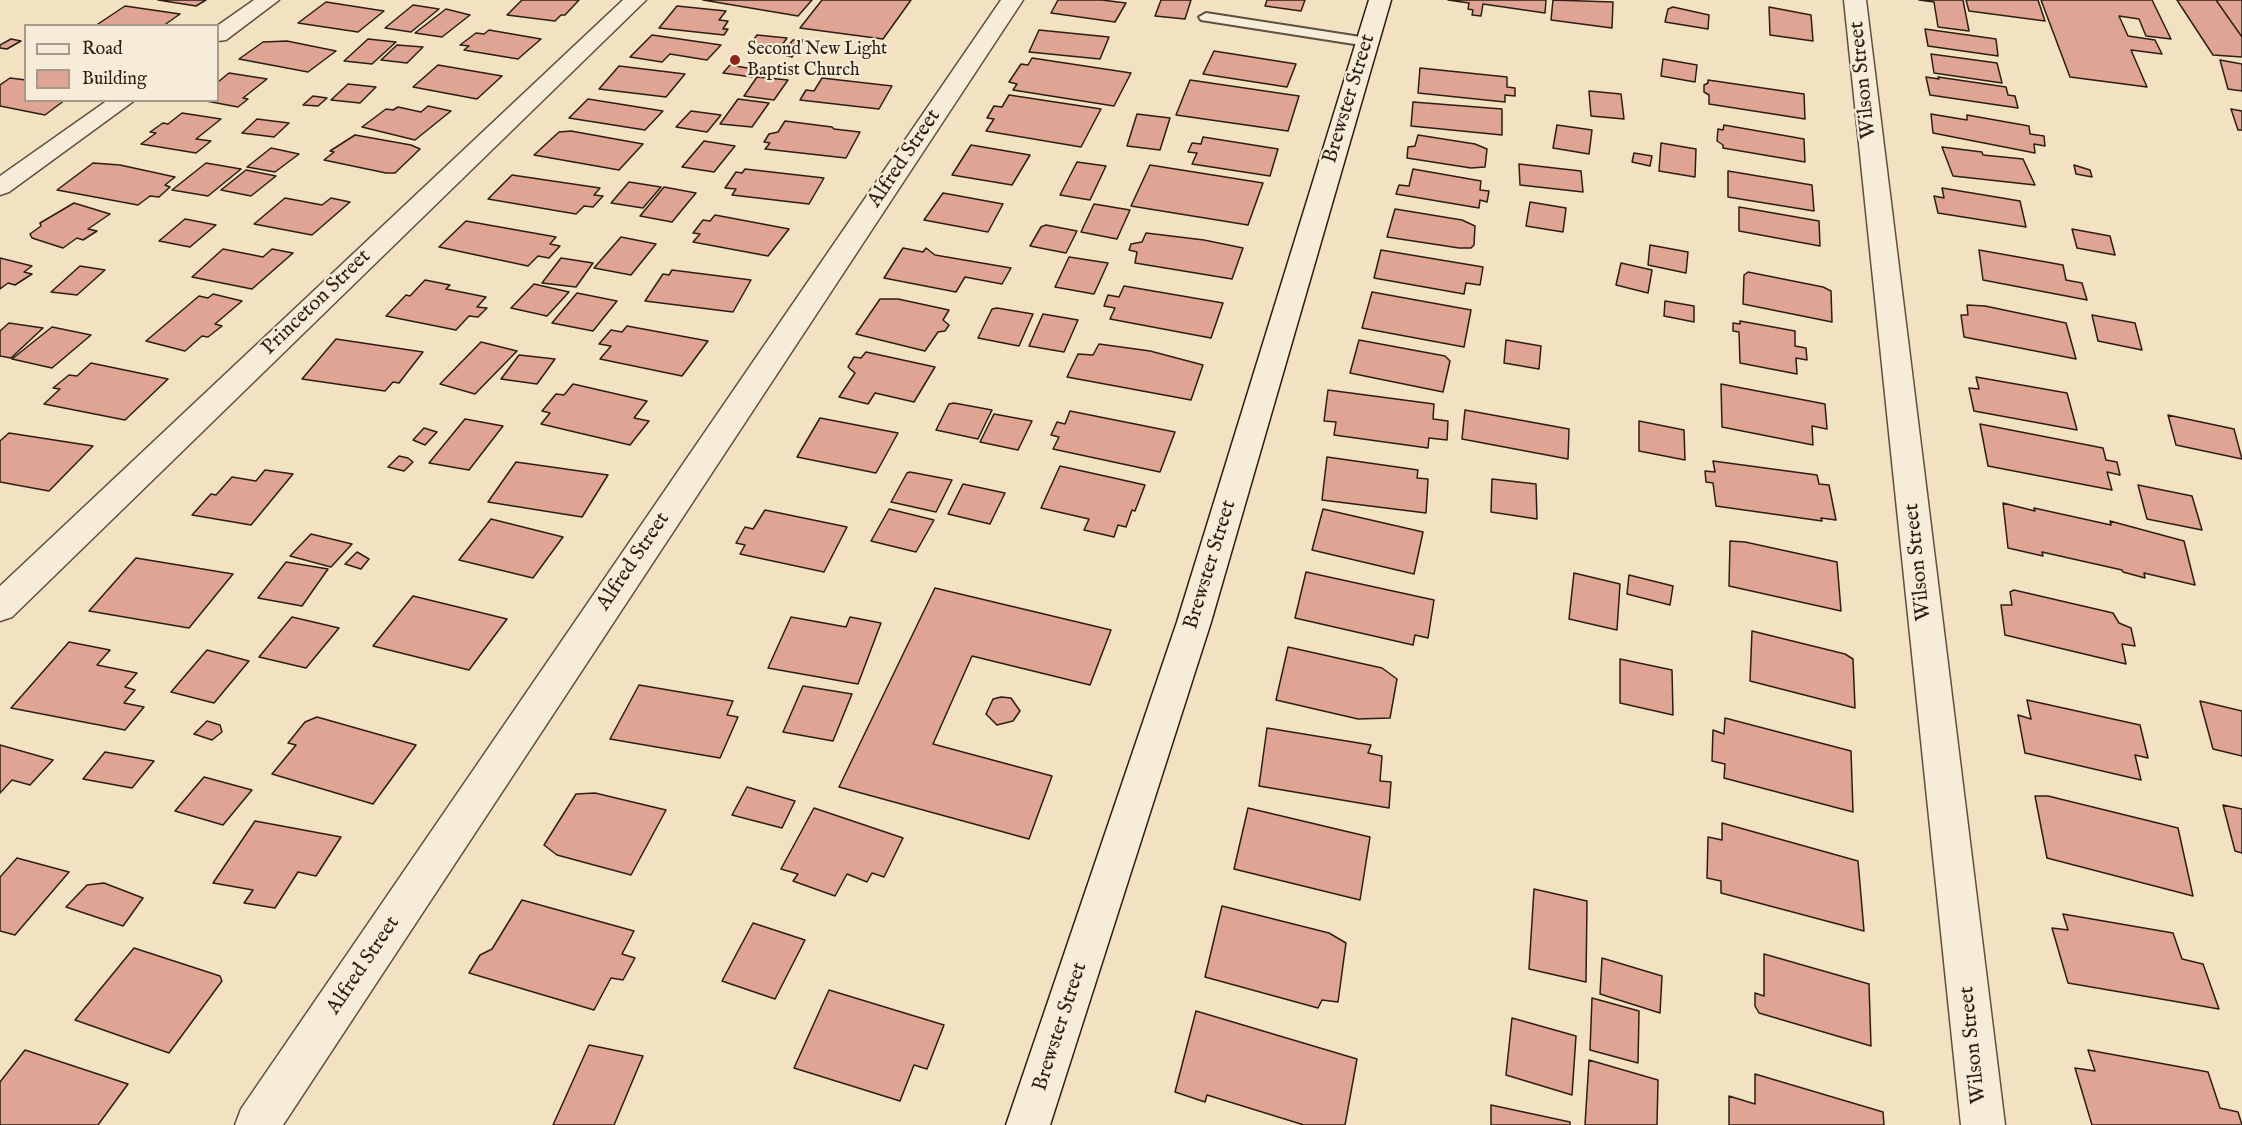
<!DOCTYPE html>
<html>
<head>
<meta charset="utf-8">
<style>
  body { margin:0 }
  #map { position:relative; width:2242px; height:1125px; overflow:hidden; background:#f2e2c2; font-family:"IM FELL English",serif }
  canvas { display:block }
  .legend { position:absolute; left:24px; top:24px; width:195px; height:78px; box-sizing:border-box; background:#f7ecd7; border:2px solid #a69a89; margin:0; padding:8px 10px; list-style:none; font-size:18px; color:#2d1e13 }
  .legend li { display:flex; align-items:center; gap:12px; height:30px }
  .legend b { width:30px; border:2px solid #a69a89 }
</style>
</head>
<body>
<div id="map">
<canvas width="2242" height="1125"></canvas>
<ul class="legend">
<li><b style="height:8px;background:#f7ecd7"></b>Road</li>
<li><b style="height:16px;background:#dfa493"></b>Building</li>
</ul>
</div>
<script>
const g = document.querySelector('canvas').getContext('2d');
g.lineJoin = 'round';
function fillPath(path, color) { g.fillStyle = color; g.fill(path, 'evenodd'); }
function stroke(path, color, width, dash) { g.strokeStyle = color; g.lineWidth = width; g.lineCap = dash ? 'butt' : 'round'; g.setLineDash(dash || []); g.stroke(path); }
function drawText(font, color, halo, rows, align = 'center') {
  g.font = font + ' "IM FELL English",serif'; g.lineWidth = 4.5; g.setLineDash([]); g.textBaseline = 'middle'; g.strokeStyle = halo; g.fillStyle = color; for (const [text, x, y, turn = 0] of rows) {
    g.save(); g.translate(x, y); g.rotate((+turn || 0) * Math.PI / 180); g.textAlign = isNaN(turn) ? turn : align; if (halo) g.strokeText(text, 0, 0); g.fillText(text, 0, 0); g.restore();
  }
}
const building = new Path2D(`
  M158 0H206L196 6Z
  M522 0H579L565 15H561L555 21 507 15Z
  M703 0H812L798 16Z
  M822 0H911L883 39 800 28Z
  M1058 0H1102L1126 3 1115 22 1051 13Z
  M1161 0H1191L1185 19 1155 16Z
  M1267 0H1305L1301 11 1265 6Z
  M1448 0H1546L1545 13 1483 4 1481 16 1472 15 1473 10 1468 9 1469 3Z
  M1553 0 1613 2 1612 28 1551 20Z
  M1919 0H1963L1969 31 1938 27 1934 2Z
  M1966 0H2038L2045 21 1969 11Z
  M2041 0H2152L2171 39 2146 36 2139 19 2119 16 2128 36 2155 40 2162 54 2131 50 2147 87 2070 77Z
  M2177 0H2216L2242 37V57L2213 55Z
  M2216 0H2242V37Z
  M326 2 384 11 358 32 298 23Z
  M413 5 439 9 411 32 385 28Z
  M125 6 180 14 163 26H95Z
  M677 6 726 11 719 20 728 21 723 29H728L724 35 659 28Z
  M1673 7 1709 15 1708 29 1665 22 1668 9Z
  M1769 7 1811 15 1813 41 1770 35Z
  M446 9 470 15 442 37 415 33Z
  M1925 29 1996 39 1998 56 1928 46Z
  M489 30 541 39 518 59 464 50 469 46 460 45 476 33 484 34Z
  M1039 30 1109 37 1100 59 1029 52Z
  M652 35 721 45 707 60 670 54 662 62 630 57Z
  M757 35 787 38 780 48 750 45Z
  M11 39 21 41 7 49 0 48V45Z
  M368 39 396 42 372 64 344 61Z
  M793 40H803L792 57 781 54Z
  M287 41 336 51 308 72 239 59 263 42Z
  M397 45 423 47 407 63 381 60Z
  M1214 51 1296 64 1287 87 1203 74Z
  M1931 54 1997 63 2002 83 1934 73Z
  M1032 58 1131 73 1114 106 1013 90 1017 84 1009 82 1021 64 1028 65Z
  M1663 59 1697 65 1695 82 1661 76Z
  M2220 60 2242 64V91L2228 89Z
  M438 65 502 76 477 99 413 87Z
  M730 65 759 70 752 77 723 73Z
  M619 66 685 74 666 97 599 89Z
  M1420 68 1507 77V87L1515 88V96L1505 95V102L1418 93Z
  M229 73 267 79 243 98 248 99 238 107 201 100H218V82Z
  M757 77 788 80 774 100 744 96Z
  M1926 77 1939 79 1938 77 2006 87 2008 95 2015 96 2018 108 1930 95Z
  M10 78 26 80V100H65L45 115 0 106V85Z
  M822 78 892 86 879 109 800 100 806 90 814 91Z
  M1190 80 1299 96 1288 131 1176 115Z
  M1708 80 1804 94 1805 119 1709 104V95L1704 92V85L1708 83Z
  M348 84 376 87 360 103 331 100Z
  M1589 91 1621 94 1624 119 1591 116Z
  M1009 95 1101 109 1081 147 986 131 994 119 987 118 994 106 1002 107Z
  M313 96 327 98 318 106 303 105Z
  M588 99 663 111 645 130 569 118Z
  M738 99 769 103 752 127 720 124Z
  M1413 102 1502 109V135L1411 126Z
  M428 106 451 111 415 140 362 127 386 109 393 110 398 107 421 112Z
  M2231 109 2242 111V130H2238Z
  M691 111 721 115 707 132 676 127Z
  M182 113 221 119 196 139 211 141 196 153 141 144 156 133 150 132 163 123 168 124Z
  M1137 114 1170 118 1160 150 1127 146Z
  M1931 114 1967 120V115L2029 126 2030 134 2044 136 2045 146 2034 144 2035 153 1933 133Z
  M257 119 289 123 274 137 242 133Z
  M785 121 832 127 834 129 860 132 846 158 765 149 770 143 764 142 769 134 778 132Z
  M1557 125 1592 130 1589 154 1553 148Z
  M1724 125 1804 139 1805 162 1723 148V145L1717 141 1718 129 1723 130Z
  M571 131 643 144 619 170 534 155 559 132Z
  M355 135 411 145 420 149 395 173H386L324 160 334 152 330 151Z
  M1418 135 1475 144 1487 149 1485 167 1471 168 1407 158 1408 147 1415 146Z
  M1203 137 1278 149 1270 176 1192 164 1197 153 1188 152 1192 143 1201 144Z
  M704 141 735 146 714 172 682 167Z
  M1661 143 1696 149 1695 177 1659 171Z
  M971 145 1030 155 1012 185 952 175Z
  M1942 147 1982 152 1983 155 2023 159 2035 185 1953 176Z
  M271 148 299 154 275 172 247 167Z
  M1634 153 1652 156 1650 166 1632 162Z
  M1077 162 1106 166 1090 200 1060 195Z
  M93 163 120 165 175 177 165 185 170 187 159 197 150 196 138 205 57 190Z
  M206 163 241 169 208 196 172 190Z
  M1519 164 1581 171 1583 192 1520 185Z
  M1150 165 1263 183 1248 225 1131 206Z
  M2074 165 2090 170 2092 177 2076 174Z
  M745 169 824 178 809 204 732 195 736 189 725 188 736 172 742 173Z
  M1413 169 1481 181 1480 190 1489 191 1487 202 1480 200 1479 208 1396 194 1399 185 1409 186Z
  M246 170 276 176 251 196 221 190Z
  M1728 171 1812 185 1814 211 1728 197Z
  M512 175 600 188 594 195 603 196 593 207 584 206 576 214 488 199Z
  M629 182 661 187 643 208 611 203Z
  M664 187 696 193 672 222 640 216Z
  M1942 188 2020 201 2026 227 1938 213 1934 196 1944 198Z
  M943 193 1003 204 988 232 924 220Z
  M285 198 322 205 331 198 350 202 312 235 254 224Z
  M1530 202 1566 208 1563 232 1526 226Z
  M74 203 110 214 88 229 97 231 83 240 77 238 63 248 32 238 30 234 41 226 40 223Z
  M1094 204 1130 210 1117 239 1081 232Z
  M1739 207 1819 221 1820 246 1739 231Z
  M1395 209 1462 220 1475 226 1474 245 1471 248H1459L1387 237Z
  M715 215 789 229 768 256 693 242 700 234 693 233 703 220 710 221Z
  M185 219 216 225 190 247 159 241Z
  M466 221 556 237 550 244 560 246 549 258 538 256 528 266 439 247Z
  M1046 225 1077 231 1066 253 1030 246 1041 227Z
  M2072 229 2110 236 2115 255 2077 248Z
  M1146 233 1204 240 1243 248 1232 279 1135 263 1137 252 1129 250 1131 244 1142 242Z
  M621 237 656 244 631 275 594 268Z
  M1650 245 1688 252 1686 273 1648 265Z
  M903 248 923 252 926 248 935 255 1011 268 1002 284 965 277 956 292 884 278Z
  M223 249 263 257 272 249 293 253 252 289 192 277Z
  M1381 250 1483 267 1480 285 1466 283 1464 294 1374 278Z
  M1979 250 2063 265 2066 280 2082 283 2087 300 1983 280Z
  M1069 257 1108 263 1094 294 1055 287Z
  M0 258 32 266 24 272 32 274 15 285 8 283 0 289Z
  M561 258 593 263 576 287 542 283Z
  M1621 263 1652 270 1648 293 1616 285Z
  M80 266 105 270 77 295 51 292Z
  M672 270 751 280 733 312 645 301 663 274 669 275Z
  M1748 272 1823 287 1831 291 1832 322 1743 304 1744 275Z
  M425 280 450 285 446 289 486 297 477 307 487 308 478 317 469 316 456 330 386 316 406 295 410 296Z
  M534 284 569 292 547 316 511 308Z
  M1124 286 1223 303 1211 338 1110 319 1115 308 1104 306 1108 295 1119 297Z
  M1372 292 1471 310 1464 347 1362 328Z
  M577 293 617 301 593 331 552 323Z
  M213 294 242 301 215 324 222 326 208 337 202 336 185 351 146 341 199 296 208 298Z
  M880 299H898L949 310 943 320 949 325 945 331 938 332 925 351 856 334Z
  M1665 301 1694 306V322L1664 316Z
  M1967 305 1985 306 2066 323 2076 359 1964 337 1961 315H1968Z
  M997 308 1033 314 1019 346 978 338 992 309Z
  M1043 314 1078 320 1064 352 1029 346Z
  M2092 315 2135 323 2142 350 2098 341Z
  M1740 321 1795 331V346L1806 348 1807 360 1796 358 1797 374 1740 363 1739 332 1733 331V323L1740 324Z
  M9 323 43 328 11 358 0 356V331Z
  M627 326 708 341 682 376 600 359 611 346 599 344 611 330 622 332Z
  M52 327 91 335 52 368 12 359Z
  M336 339 423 352 399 383 393 382 385 391 302 379Z
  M1359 340 1445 356 1450 361 1443 392 1350 373Z
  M1506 340 1541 346 1539 369 1504 363Z
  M481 342 517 351 475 394 440 384Z
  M1099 344 1150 351 1203 365 1191 400 1067 377 1078 354 1093 355Z
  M866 352 935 367 914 402 875 393 868 404 839 397 855 373 848 367 854 357 861 358Z
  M519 355 555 359 537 384 501 379Z
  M91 363 168 379 125 420 44 404 60 389 53 388 69 375 77 376Z
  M1976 377 2067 393 2077 430 1974 411 1969 388 1979 389Z
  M573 384 647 401 634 418 649 421 630 445 541 424 550 413 542 411 556 394 564 395Z
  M1721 384 1825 404 1827 429 1812 426 1813 445 1722 427Z
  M1328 390 1434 404 1433 419 1448 421 1447 440 1429 438 1428 448 1334 435 1336 422 1324 421Z
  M954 403 992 410 978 439 936 430 949 404Z
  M1465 410 1569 429 1568 459 1462 439Z
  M1070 411 1175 432 1160 472 1053 449 1059 437 1051 435 1057 422 1065 424Z
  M994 414 1032 421 1018 450 980 442Z
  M2168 415 2234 429 2242 459 2176 445Z
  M820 418 898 433 876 473 797 457Z
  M465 419 503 426 469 470 429 463Z
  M1639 421 1684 430 1685 460 1639 451Z
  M1980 424 2103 448 2106 460 2117 462 2120 475 2107 472 2112 490 1988 466Z
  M424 428 437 432 425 445 413 440Z
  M9 433 93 446 49 491 0 482V441Z
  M399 456 408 458 413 462 404 471 388 467Z
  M1327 457 1418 470 1417 478 1428 479 1426 513 1322 500Z
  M1713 461 1817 475 1819 484 1829 485 1836 520 1821 518 1822 521 1716 506 1713 483 1706 482 1705 471 1715 472Z
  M516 462 608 475 582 517 488 502Z
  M1060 466 1145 485 1135 511 1132 510 1126 527 1118 525 1114 537 1084 530 1089 519 1041 508Z
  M265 470 293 474 251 525 192 515 211 494 216 495 232 477 256 481Z
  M910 472 952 480 936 512 891 502 907 473Z
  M1492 479 1536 484 1537 519 1491 512Z
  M963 484 1005 493 990 524 948 514Z
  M2138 485 2192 496 2202 530 2147 519Z
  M2003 503 2035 511 2034 508 2111 525 2110 521 2184 541 2195 585 2144 573 2145 578 2123 572 2122 570 2042 552 2043 556 2008 548Z
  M889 509 934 520 916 552 871 541Z
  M1323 509 1423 532 1414 574 1312 550Z
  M765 510 847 527 824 572 740 554 745 545 736 543 745 527 753 529Z
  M491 519 563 537 533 578 459 560Z
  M311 534 352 544 331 567 290 556Z
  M1730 541 1745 542 1837 562 1841 611 1729 586Z
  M357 552 369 559 361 569 345 564Z
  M136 558 233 574 189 628 89 611Z
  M286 562 328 569 302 606 258 598Z
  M1306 572 1434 600 1428 638 1415 635 1413 645 1295 618Z
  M1574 573 1620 584 1617 630 1569 619Z
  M1629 575 1673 586 1670 605 1627 594Z
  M935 588 1111 630 1090 685 972 656 933 744 1052 776 1029 839 839 787Z
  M2014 590 2113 613 2119 623 2131 628 2135 646 2122 644 2126 664 2005 635 2001 605H2012L2010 592Z
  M413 596 507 619 469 670 373 646Z
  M292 617 339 628 306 668 259 657Z
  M791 617 846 627 850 617 881 623 858 684 768 668Z
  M1752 631 1845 654 1853 659 1855 708 1750 681Z
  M69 642 110 650 97 665 137 673 125 687 135 690 124 703 144 707 125 730 11 708Z
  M1288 647 1382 668 1397 679 1390 718 1358 719 1276 700Z
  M207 650 249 661 214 703 171 692Z
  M1620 659 1672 670 1673 715 1620 703Z
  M639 685 733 701 727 715 738 717 720 758 610 739Z
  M803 686 852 694 833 741 783 732Z
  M1001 697 1011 698 1020 711 1013 721 997 725 986 714 993 699Z
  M2027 700 2140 725 2148 758 2135 755 2141 780 2025 753 2018 715 2031 719Z
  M2200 701 2242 711V756L2213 749Z
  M317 717 416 745 373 804 272 774 296 745 288 743 305 722Z
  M1725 718 1851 751 1853 812 1724 778 1725 764 1712 761 1713 730 1724 734Z
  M207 721 220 725 222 732 212 740 194 734Z
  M1267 728 1371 745 1368 753 1382 756 1380 781 1391 782 1389 808 1259 786Z
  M0 745 53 760 30 785 12 780 0 793Z
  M105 752 154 761 132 788 83 779Z
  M204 777 252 790 223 825 175 811Z
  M747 787 795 801 782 828 732 815Z
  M595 793 666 810 631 875 557 855 544 845 576 794Z
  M2035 796H2048L2178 828 2193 896 2047 858Z
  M2223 805 2242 809V853L2235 851Z
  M814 808 903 838 884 877 872 873 867 882 847 874 835 896 793 881 798 874 781 869Z
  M1248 808 1370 837 1360 900 1234 869Z
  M255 821 341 837 316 876 298 872 275 908 244 903 253 890 213 883Z
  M1722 823 1858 861 1864 931 1721 893V881L1707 878 1708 837 1722 840Z
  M17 858 69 872 15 935 0 931V877Z
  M104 883 143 898 123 926 66 907 87 885Z
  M1534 889 1587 901 1586 982 1529 969Z
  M522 900 634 931 622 954 635 958 623 980 611 978 594 1010 469 973 480 955 492 949Z
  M1222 906 1329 933 1346 943 1338 1002 1322 1000 1318 1008 1205 977Z
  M2063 914 2173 933 2182 959 2203 964 2219 1009 2068 983 2052 928 2068 930Z
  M753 923 805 940 775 999 722 981Z
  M134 948 220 976 222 981 169 1053 75 1020Z
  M1764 954 1869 984 1871 1046 1759 1013 1755 1006V993L1764 996Z
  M1602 958 1662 976 1660 1013 1600 994Z
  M829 990 944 1025 927 1069 914 1065 900 1101 794 1068Z
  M1592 998 1639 1011 1638 1063 1590 1050Z
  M1196 1011 1357 1059 1345 1125H1304L1207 1095 1205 1102 1175 1092Z
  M1512 1018 1576 1036 1572 1095 1506 1075Z
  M589 1045 643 1056 614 1125H553Z
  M25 1050 128 1084 98 1125H0V1082Z
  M2088 1050 2208 1072 2220 1108 2238 1112 2242 1125H2092L2075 1068 2095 1071Z
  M1589 1060 1658 1080 1657 1125H1585Z
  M1755 1074 1883 1112 1884 1125H1729V1096L1755 1104Z
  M1491 1105 1570 1122V1125H1491Z`);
fillPath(building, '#dfa493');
stroke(building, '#2d1e13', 1.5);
const lane = new Path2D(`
  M1206 13 1367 38 1374 42 1367 46 1201 20 1199 17Z`);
const street = new Path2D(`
  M254 0H279L226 40 218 41 217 26Z
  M623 0H646L12 617 0 621V586Z
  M1001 0H1023L283 1125H235L241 1109Z
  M1844 0H1866L2005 1125H1961Z
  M108 100H135L9 192 0 195V176Z`);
const secondary = new Path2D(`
  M1369 0H1391L1211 622 1050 1125H1006L1177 622Z`);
stroke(lane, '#5e4f3f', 4);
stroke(street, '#5e4f3f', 3);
stroke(secondary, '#2d1e13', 3);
fillPath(lane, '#f7ecd7');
fillPath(street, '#f7ecd7');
fillPath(secondary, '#f7ecd7');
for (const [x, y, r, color] of [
  [735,60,6,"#8f2418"]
]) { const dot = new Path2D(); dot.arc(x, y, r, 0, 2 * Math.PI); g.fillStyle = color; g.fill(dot); stroke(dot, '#f7ecd7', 2); }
drawText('18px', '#2d1e13', '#f7ecd7', [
  ["Second New Light",747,50],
  ["Baptist Church",747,71]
], 'left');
drawText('21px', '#2d1e13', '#f7ecd7', [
  ["Wilson Street",1864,80,-96],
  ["Brewster Street",1350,99,-73],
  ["Alfred Street",905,159,-56],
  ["Princeton Street",317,303,-44],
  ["Alfred Street",634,562,-56],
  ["Wilson Street",1919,562,-96],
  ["Brewster Street",1211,565,-73],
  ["Alfred Street",364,966,-56],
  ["Brewster Street",1061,1027,-72],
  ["Wilson Street",1974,1045,-96]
]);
</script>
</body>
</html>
